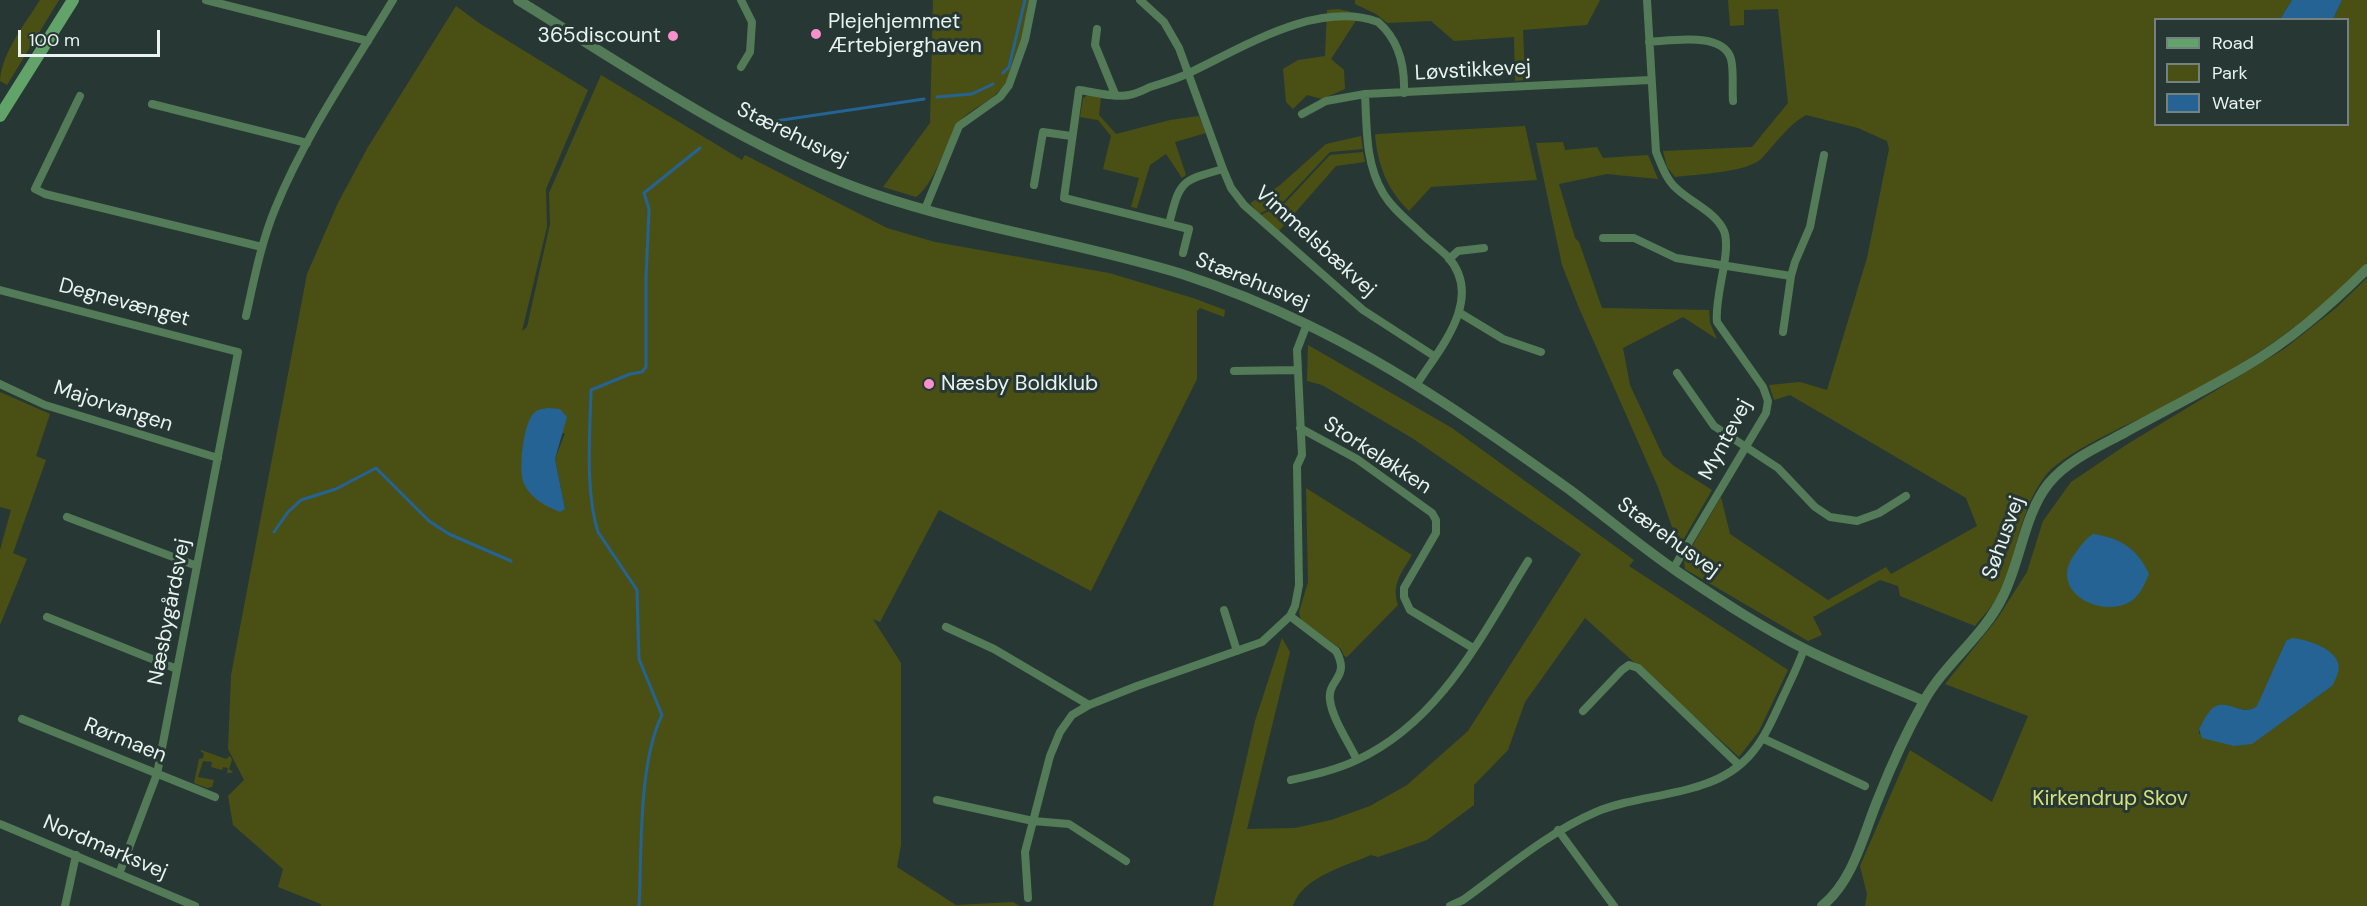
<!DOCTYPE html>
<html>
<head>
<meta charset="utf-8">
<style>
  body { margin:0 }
  #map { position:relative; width:2367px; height:906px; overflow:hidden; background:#273834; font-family:"DM Sans",sans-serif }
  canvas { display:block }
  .legend { position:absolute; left:2154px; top:18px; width:195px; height:108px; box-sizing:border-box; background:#273834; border:2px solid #74827f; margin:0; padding:8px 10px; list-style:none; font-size:18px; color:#e8f2ef }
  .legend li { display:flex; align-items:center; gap:12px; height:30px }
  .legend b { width:30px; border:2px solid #74827f }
  .scale { position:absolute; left:18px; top:30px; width:142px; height:27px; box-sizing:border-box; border:3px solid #e8f2ef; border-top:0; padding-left:8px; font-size:18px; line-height:21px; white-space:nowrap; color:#e8f2ef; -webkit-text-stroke:4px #273834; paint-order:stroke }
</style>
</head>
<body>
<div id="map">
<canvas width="2367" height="906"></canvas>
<ul class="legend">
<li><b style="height:8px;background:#61a369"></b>Road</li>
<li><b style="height:16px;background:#4a5013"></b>Park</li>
<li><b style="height:16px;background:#246394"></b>Water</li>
</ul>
<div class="scale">100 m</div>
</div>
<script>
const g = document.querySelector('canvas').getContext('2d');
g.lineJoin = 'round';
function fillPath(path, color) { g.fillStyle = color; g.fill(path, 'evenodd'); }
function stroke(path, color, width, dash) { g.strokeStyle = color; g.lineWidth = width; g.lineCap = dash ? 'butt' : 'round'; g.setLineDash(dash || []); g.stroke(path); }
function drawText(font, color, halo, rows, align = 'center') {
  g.font = font + ' "DM Sans",sans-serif'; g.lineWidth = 6; g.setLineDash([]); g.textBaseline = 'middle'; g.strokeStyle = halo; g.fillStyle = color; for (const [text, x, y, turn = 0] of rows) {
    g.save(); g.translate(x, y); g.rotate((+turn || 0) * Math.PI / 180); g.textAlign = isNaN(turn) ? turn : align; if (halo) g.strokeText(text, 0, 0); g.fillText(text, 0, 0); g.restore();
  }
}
fillPath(new Path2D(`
  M40 0H59L7 85 0 81C2 52 25 24 40 0Z
  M933 0H1029C1024 29 1019 73 996 94 984 106 966 110 957 126 944 147 935 183 916 197L883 187 930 123Z
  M1355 0H1600L1587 25 1523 30 1525 80 1515 81 1514 37 1454 41 1431 21 1387 23 1376 14 1355 4Z
  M1728 0H2292L2280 19 2156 20V124H2348V20L2333 19 2342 0H2367V263C2313 319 2249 362 2180 399 2148 416 2067 449 2046 475 2018 510 2018 558 1997 597 1992 607 1982 617 1975 626L1900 596 1898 586 1880 580 1813 617 1822 635 1808 641 1685 569 1684 560 1721 497 1730 534 1828 600 1886 567 1891 574 1977 526 1966 498 1790 395 1774 400 1769 385 1800 382 1827 390 1867 258 1889 149 1887 141 1858 128 1806 115C1787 126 1777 142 1762 158 1747 173 1696 174 1675 177L1667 167 1663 151 1752 147 1788 103 1778 9 1744 10V25L1730 26Z
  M456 6 479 23 588 90 546 189 547 227 522 331 527 327 550 224 549 193 601 75 742 160 745 155 887 228 935 242 1109 273 1193 298 1225 310 1224 317 1200 308 1197 311V379L1091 591 939 510 880 622 873 619 901 663V845L897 867 956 905 1013 902 1020 906H321V904L278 887 283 869 233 825 228 796 244 780 228 749 231 675 307 274 338 203 368 147ZM565 433 555 459 565 509 524 483 523 445Z
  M1338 9 1348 11 1359 16 1331 59 1344 70 1345 89 1322 99 1307 95 1293 109 1286 102 1283 69 1298 60 1325 56 1327 10Z
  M1088 95 1101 97 1099 115 1116 134 1170 120 1199 116 1206 133 1175 142 1186 175 1182 178 1166 154 1150 165 1137 208 1131 207 1139 178 1103 169 1111 136 1098 120 1080 117 1083 98Z
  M1525 126 1537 180 1431 187 1409 211C1387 189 1378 166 1375 135L1377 134Z
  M1361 136 1363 149 1330 152 1284 201 1259 214 1250 203 1279 186 1326 144Z
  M1563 142 1565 150 1597 147 1603 158 1648 155 1658 179 1607 174 1559 184 1575 238 1579 242 1602 308 1709 310 1710 323 1717 339 1683 317 1623 348 1630 385 1663 456 1674 466 1712 490 1679 547 1658 487 1579 308 1562 265 1536 143Z
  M1363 152 1365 162 1336 166 1279 231 1261 215 1285 203 1330 155Z
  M2367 278V906H1865L1867 894 1860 866 1910 750 1992 802 2028 716 1945 684 1997 619 2027 572 2043 521 2071 482 2126 445 2284 349 2336 308ZM2286 641 2332 686 2294 713 2199 734V729C2203 723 2207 714 2212 710 2227 699 2244 717 2258 706Z
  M1308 345 1452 428 1634 560 1629 566 1788 670 1759 731 1739 757 1585 618 1525 702 1508 750 1474 785V805L1427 840 1378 857 1371 855C1346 866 1302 877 1293 906H1213L1255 721 1282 638 1290 652 1247 829 1295 828 1331 820 1370 806 1407 785 1468 731 1581 554 1412 438 1322 385 1307 381Z
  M0 392 50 414 36 456 46 460 13 553 27 559 0 625V550L11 510 0 507Z
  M1306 488 1412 555C1402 572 1391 584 1398 605L1347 657 1344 656 1341 649 1301 620 1299 612 1308 582Z
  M201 750 226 759 230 756 232 760 229 769 233 772 231 773H227L228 768 223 767 222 770 211 767 212 762 203 761 198 777 214 780 212 787 207 788 194 783 199 759 203 758 204 753 201 752Z`), '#4a5013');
fillPath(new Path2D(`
  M2292 0H2342L2333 19H2280Z
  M548 408 560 409 567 417 555 459 565 509 560 512C546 506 531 499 524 484 518 471 523 421 535 412 538 409 543 409 548 408Z
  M2093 534C2120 538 2137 548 2149 574 2145 583 2142 591 2135 598 2110 622 2046 595 2074 555 2080 547 2084 540 2093 534Z
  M2292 638C2306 639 2334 648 2338 663 2340 671 2336 679 2332 686L2252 744 2234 746 2202 738 2199 729C2203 722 2208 710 2216 706 2229 700 2244 717 2257 706L2286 641Z`), '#246394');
stroke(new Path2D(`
  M1003 73 1009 67 1025 0
  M937 97 972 94 993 84
  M762 123 924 99
  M274 532 288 512 301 500 336 489 376 468 429 521 449 534 511 561
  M639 906C642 851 638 764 662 715L639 659 637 590 598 532C585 491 590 434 591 390L630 374 642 372 646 367V278L649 209 644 193 700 148`), '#246394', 3);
stroke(new Path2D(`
  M206 0 368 41
  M1140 0 1164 22 1179 48 1223 169 1231 188 1244 205 1363 310 1434 356
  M1647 0 1656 152C1661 164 1666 179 1676 188 1690 202 1716 212 1724 231 1732 252 1714 296 1717 322L1763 387 1768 401 1766 413 1673 569
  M1097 29 1095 45 1115 94
  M1649 42C1670 41 1723 31 1731 59 1734 71 1732 88 1733 101
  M741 67 750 52 752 22 741 0
  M1365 94C1367 129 1365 162 1383 193 1393 210 1410 222 1424 236 1432 243 1441 250 1448 257 1485 299 1439 349 1417 384
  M80 96 35 189 45 194 262 247
  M152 104 307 143
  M1302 114 1326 101 1365 94 1650 80
  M1223 169C1180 181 1180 181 1169 224L1064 198 1079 90C1094 92 1114 98 1129 95 1136 94 1144 90 1150 87 1163 83 1177 79 1189 73 1244 47 1317 0 1378 22 1399 40 1405 67 1404 93
  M1034 185 1043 132 1071 136
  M925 209 959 126 1000 97 1009 85 1025 40 1033 0
  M1169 224 1189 229 1183 253
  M1603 238H1634L1676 258 1791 276
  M1449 259 1458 251 1484 248
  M0 290 238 352 157 774 119 874
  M1460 313 1503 339 1541 352
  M246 316C254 280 261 243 275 209 305 135 352 68 393 0
  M1783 332 1791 276 1795 262 1810 227 1824 155
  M1234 371 1297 370
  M1677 373 1714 426 1778 468 1815 507 1830 517 1857 521 1879 513 1906 496
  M0 384 45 405 218 458
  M1300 428 1357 459 1432 513 1436 520V533L1404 588V597L1410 610 1473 648
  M67 517 197 566
  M1224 610 1237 651
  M1290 616 1336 651C1351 678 1327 679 1330 700 1332 718 1349 743 1357 760
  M47 617 177 669
  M946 627 994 649 1089 705
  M1583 711 1622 670 1629 665 1638 668 1739 765
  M22 719 215 797
  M1764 739 1865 786
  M1291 780C1313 775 1336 770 1357 760 1441 721 1481 636 1528 561
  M937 800 1033 821 1069 824 1126 861
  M0 824 195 906
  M1558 830 1614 906
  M1028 898 1025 852 1050 756 1060 732 1072 715 1089 705 1137 686 1262 642 1290 616 1295 606 1299 585 1297 466 1302 455 1297 350 1307 324
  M65 906 76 855
  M1450 906 1463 900C1506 869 1547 833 1596 812 1629 798 1668 797 1702 785 1749 770 1763 741 1782 699 1790 682 1798 666 1804 649`), '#537b57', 8);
stroke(new Path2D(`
  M518 0C632 70 746 150 874 194 974 228 1081 243 1182 274 1225 288 1267 305 1308 325 1401 370 1486 430 1570 490 1606 517 1641 547 1678 572 1720 600 1762 628 1807 650 1845 669 1885 684 1924 701
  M1822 906C1854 880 1863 835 1878 799 1891 766 1907 731 1924 701 1946 662 1984 636 2003 596 2021 560 2024 514 2049 483 2068 460 2098 447 2124 433 2164 411 2204 391 2243 368 2290 341 2329 306 2367 269`), '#537b57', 10);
stroke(new Path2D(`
  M0 116 73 0`), '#61a369', 12);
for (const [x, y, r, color] of [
  [816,34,6,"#f790cd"],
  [673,36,6,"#f790cd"],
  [929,384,6,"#f790cd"]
]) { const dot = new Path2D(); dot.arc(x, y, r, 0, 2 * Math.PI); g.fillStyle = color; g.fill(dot); stroke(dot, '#273834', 2); }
drawText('21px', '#e8f2ef', '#273834', [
  ["Plejehjemmet",828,22],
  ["Ærtebjerghaven",828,46],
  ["365discount",661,36,"right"],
  ["Næsby Boldklub",941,384]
], 'left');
drawText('21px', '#e8f2ef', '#273834', [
  ["Løvstikkevej",1473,71,-3],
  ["Stærehusvej",792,135,26],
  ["Vimmelsbækvej",1315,242,42],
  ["Stærehusvej",1252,282,22],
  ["Degnevænget",124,303,15],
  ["Majorvangen",113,407,18],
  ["Myntevej",1726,440,-62],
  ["Storkeløkken",1377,456,33],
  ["Stærehusvej",1668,538,36],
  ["Søhusvej",2004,538,-70],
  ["Næsbygårdsvej",170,612,-79],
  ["Rørmaen",125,741,22],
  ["Nordmarksvej",105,848,23]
]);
drawText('21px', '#d6e177', '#273834', [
  ["Kirkendrup Skov",2110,799]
]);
</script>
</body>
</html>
